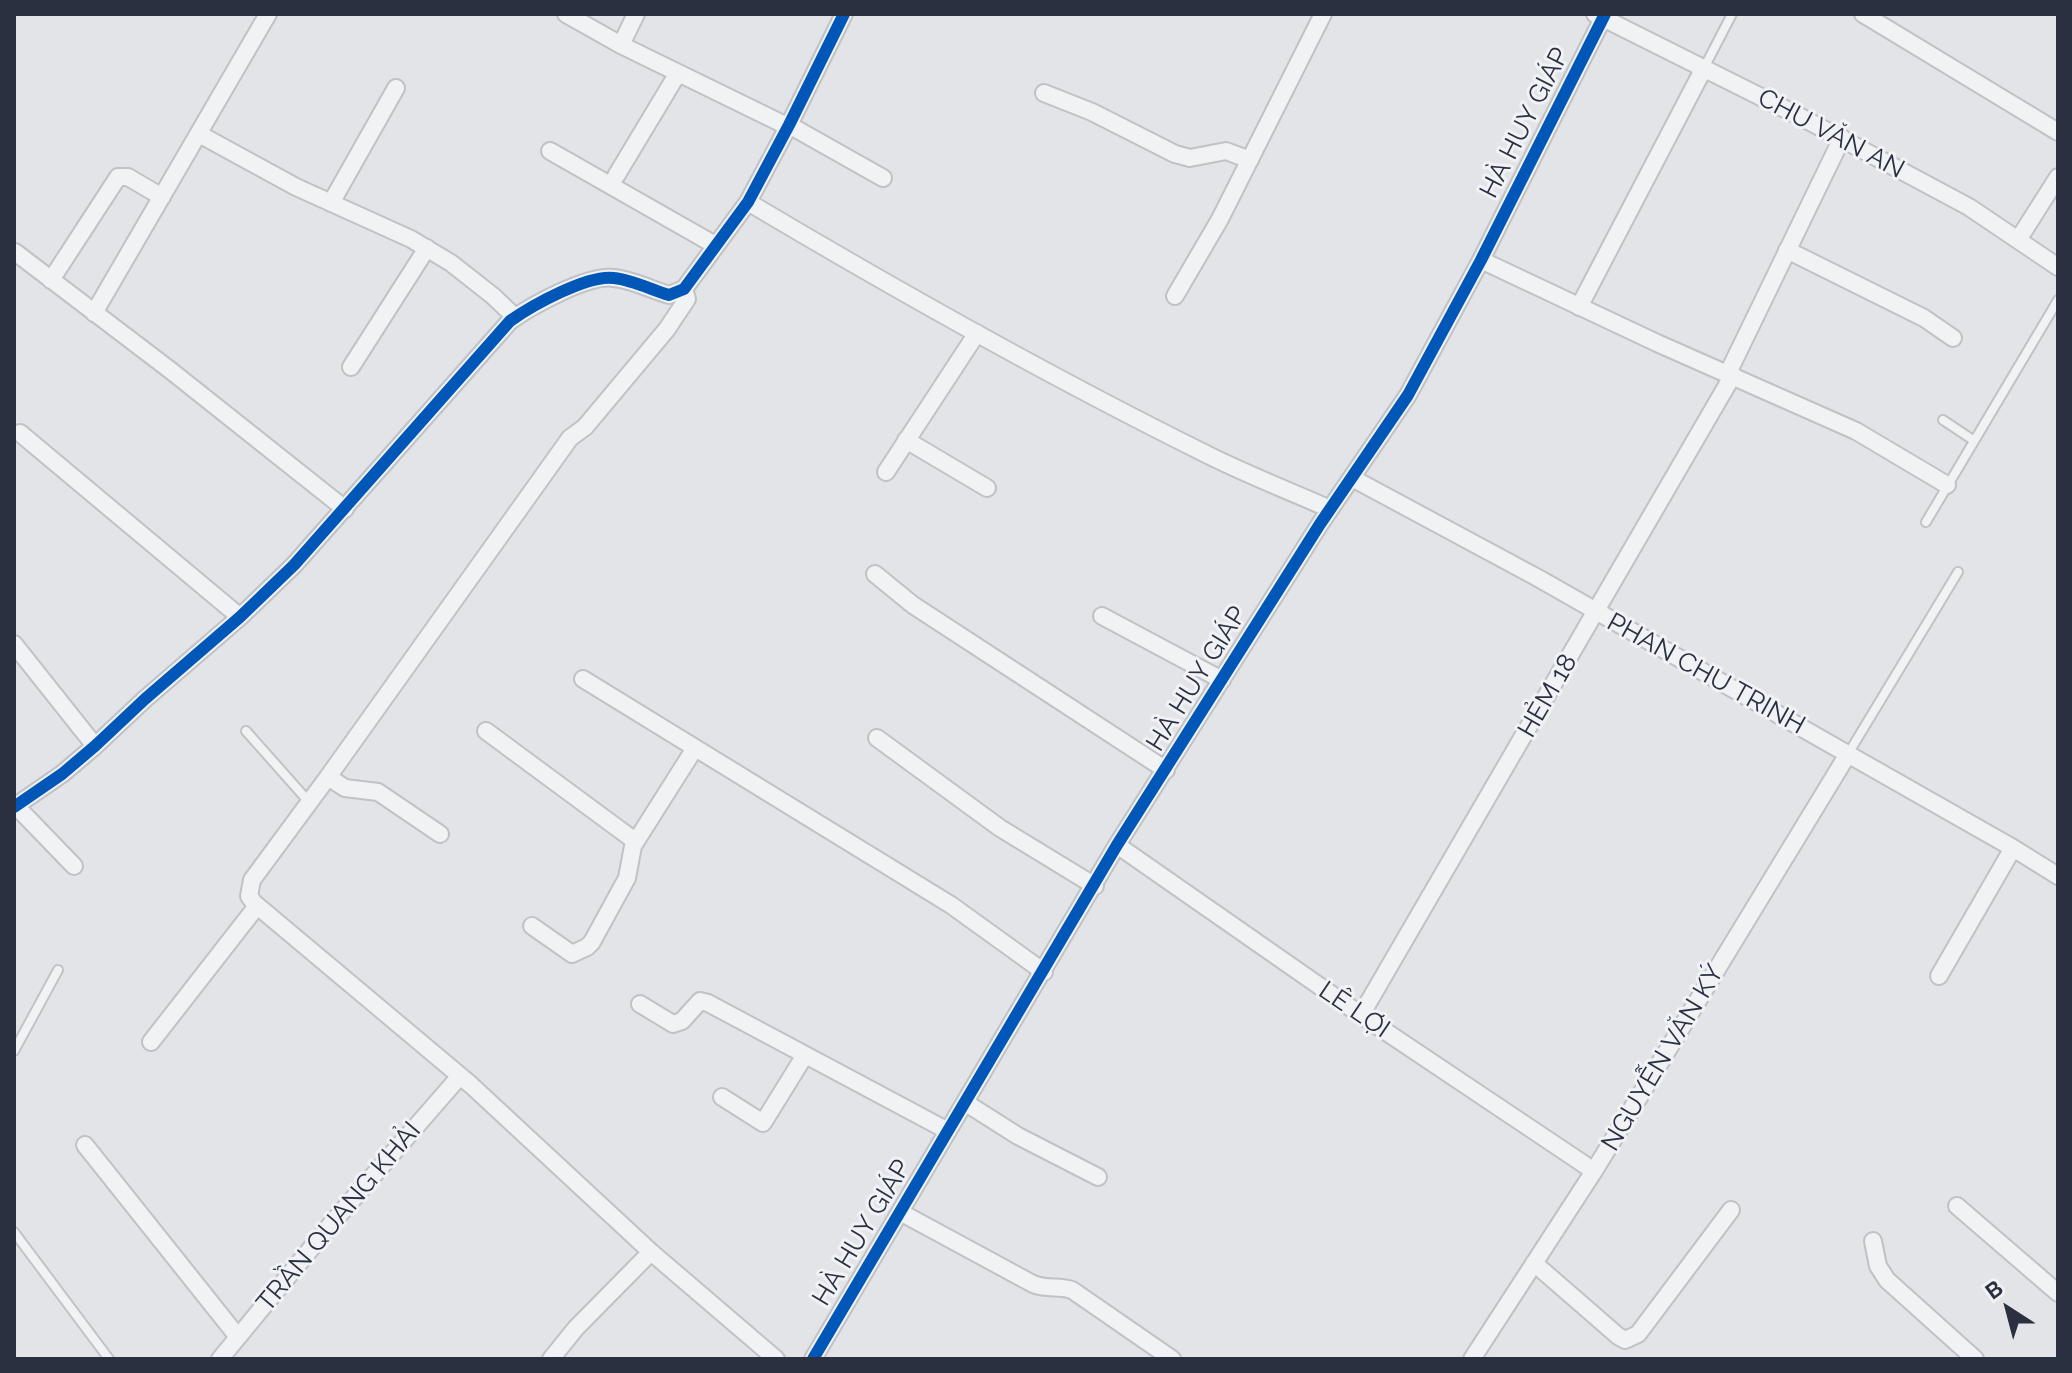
<!DOCTYPE html>
<html>
<head>
<meta charset="utf-8">
<style>
  body { margin:0 }
  #map { position:relative; width:2072px; height:1373px; overflow:hidden; background:#e2e4e7; font-family:Raleway,sans-serif }
  canvas { display:block }
  .frame { position:absolute; inset:0; border:16px solid #2a3040; pointer-events:none }
  .north { position:absolute; left:1968px; top:1269px; width:80px; height:80px; -webkit-text-stroke:6px #f0f2f6; paint-order:stroke; rotate:324deg; font-size:22px; font-weight:700; line-height:32px; text-align:center; color:#2a3040 }
  .north::after { content:''; display:block; margin:auto; width:28px; height:36px; background:#2a3040; clip-path:polygon(50% 0,100% 100%,50% 72%,0 100%) }
</style>
</head>
<body>
<div id="map">
<canvas width="2072" height="1373"></canvas>
<div class="frame"></div>
<div class="north">B</div>
</div>
<script>
const g = document.querySelector('canvas').getContext('2d');
g.lineJoin = 'round';
function stroke(path, color, width, dash) { g.strokeStyle = color; g.lineWidth = width; g.lineCap = dash ? 'butt' : 'round'; g.setLineDash(dash || []); g.stroke(path); }
function drawText(font, color, halo, rows, align = 'center') {
  g.font = font + ' Raleway,sans-serif'; g.lineWidth = 6; g.setLineDash([]); g.textBaseline = 'middle'; g.strokeStyle = halo; g.fillStyle = color; for (const [text, x, y, turn = 0] of rows) {
    g.save(); g.translate(x, y); g.rotate((+turn || 0) * Math.PI / 180); g.textAlign = isNaN(turn) ? turn : align; if (halo) g.strokeText(text, 0, 0); g.fillText(text, 0, 0); g.restore();
  }
}
const lane = new Path2D(`
  M1704 68 1732 14
  M1943 420 1973 440
  M1926 522 2058 300
  M246 731 309 802
  M1848 754 1958 572
  M14 1051 58 970
  M14 1232 109 1359`);
const street = new Path2D(`
  M566 14 621 45 789 127
  M1595 14 1799 116 1969 207 2058 267
  M1863 14 2058 132
  M621 45 636 14
  M1044 93 1092 112 1175 154 1190 158 1226 151 1250 160
  M789 125 883 178
  M199 134 296 187 411 239 451 263 493 296 515 317
  M550 151 715 245
  M616 176 678 73
  M748 202C896 290 1047 375 1202 452 1243 473 1287 490 1330 509
  M331 203 396 88
  M2018 240 2058 177
  M1787 250 1924 318 1953 338
  M15 252 170 370 345 509
  M1481 260 1657 343 1856 431 1947 485
  M51 280 118 177H128L162 197
  M1175 296 1220 219 1323 14
  M1579 307 1704 68
  M94 313 268 14
  M351 367 427 248
  M1728 373 1842 138
  M20 433 240 617
  M906 440 987 488
  M886 472 977 333
  M1352 478 1538 578 2013 848 2058 876
  M875 574 913 605 1166 770
  M1102 616 1222 680
  M14 644 95 746
  M583 679 951 905 1044 972
  M486 731 635 841
  M877 738 1000 828 1095 886
  M328 777 252 880 249 896 254 903 471 1085 651 1252 776 1359
  M16 806 74 866
  M14 807 62 774 95 746 145 699 240 617 294 565 510 321C531 306 588 274 614 278 633 280 652 290 669 295L684 289 748 202 789 125 844 14
  M440 834 378 792 345 788 328 777 570 438 585 427 667 329 687 299 684 289
  M1117 845 1361 1015 1594 1171
  M532 926 572 954 587 947 592 942 627 878 633 846 695 748
  M1939 976 2013 848
  M640 1004 673 1024 682 1021 700 1001 708 1003 948 1131
  M1361 1015 1733 375
  M151 1042 257 906
  M722 1097 763 1123 805 1055
  M966 1103 1018 1136 1098 1177
  M85 1145 238 1337
  M1957 1206 2058 1293
  M900 1212 1033 1284C1047 1290 1059 1285 1072 1290L1172 1359
  M1873 1241 1878 1266 1887 1280 1975 1359
  M1534 1263 1618 1336 1625 1340 1638 1334 1731 1210
  M220 1359 332 1223 460 1076
  M551 1359 576 1328 651 1252
  M813 1359 1117 845 1320 524 1408 395 1481 260 1605 14
  M1472 1359 1594 1171 1848 754`);
stroke(lane, '#c0c2c5', 12);
stroke(street, '#c0c2c5', 20);
stroke(lane, '#f1f2f4', 8);
stroke(street, '#f1f2f4', 16);
stroke(new Path2D(`
  M14 807 62 774 95 746 145 699 240 617 294 565 510 321C531 306 588 274 614 278 633 280 652 290 669 295L684 289 748 202 789 125 844 14
  M813 1359 1117 845 1320 524 1408 395 1481 260 1605 14`), '#0057b8', 12);
drawText('26px', '#2a3040', '#f0f2f6', [
  ["HÀ HUY GIÁP",1525,123,-63],
  ["CHU VĂN AN",1831,134,28],
  ["PHAN CHU TRINH",1706,674,29],
  ["HÀ HUY GIÁP",1197,679,-58],
  ["HẺM 18",1548,696,-60],
  ["LÊ LỢI",1354,1010,34],
  ["NGUYỄN VĂN KÝ",1663,1058,-59],
  ["TRẦN QUANG KHẢI",339,1217,-50],
  ["HÀ HUY GIÁP",862,1233,-59]
]);
</script>
</body>
</html>
